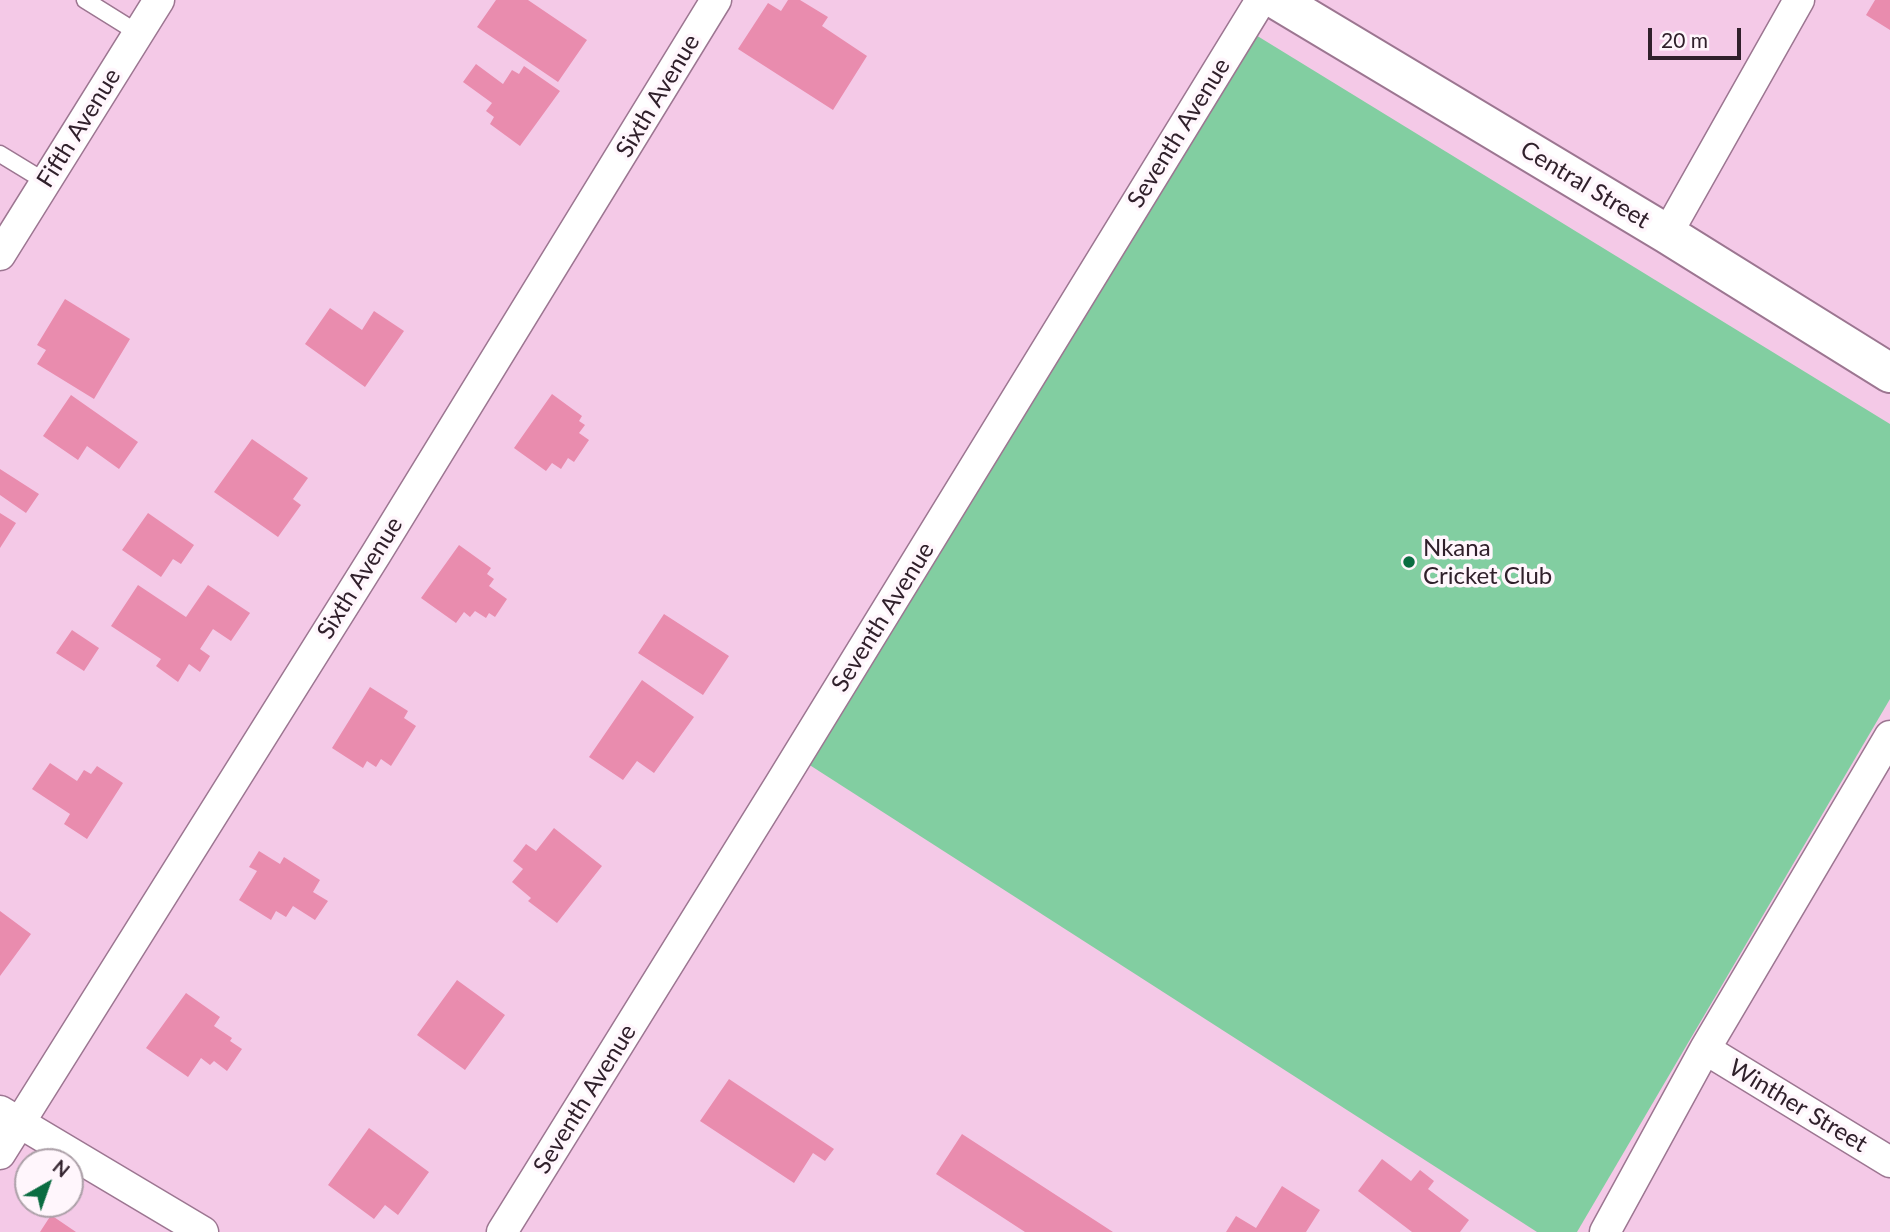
<!DOCTYPE html>
<html>
<head>
<meta charset="utf-8">
<style>
  body { margin:0 }
  #map { position:relative; width:1890px; height:1232px; overflow:hidden; background:#f4c9e7; font-family:Lato,sans-serif }
  canvas { display:block }
  .north { position:absolute; left:14px; top:1148px; width:70px; height:70px; box-sizing:border-box; background:#fff6fc; border:2px solid #aca0a8; border-radius:50%; rotate:40deg; font-size:19px; font-weight:700; line-height:28px; text-align:center; color:#30202b }
  .north::after { content:''; display:block; margin:auto; width:24px; height:32px; background:#0a6c41; clip-path:polygon(50% 0,100% 100%,50% 72%,0 100%) }
  .scale { position:absolute; left:1648px; top:28px; width:93px; height:32px; box-sizing:border-box; border:4px solid #30202b; border-top:0; padding-left:9px; font-size:21px; line-height:24px; white-space:nowrap; color:#30202b; -webkit-text-stroke:5px #fff6fc; paint-order:stroke }
</style>
</head>
<body>
<div id="map">
<canvas width="1890" height="1232"></canvas>
<div class="north">N</div>
<div class="scale">20 m</div>
</div>
<script>
const g = document.querySelector('canvas').getContext('2d');
g.lineJoin = 'round';
function fillPath(path, color) { g.fillStyle = color; g.fill(path, 'evenodd'); }
function stroke(path, color, width, dash) { g.strokeStyle = color; g.lineWidth = width; g.lineCap = dash ? 'butt' : 'round'; g.setLineDash(dash || []); g.stroke(path); }
function drawText(font, color, halo, rows, align = 'center') {
  g.font = font + ' Lato,sans-serif'; g.lineWidth = 7; g.setLineDash([]); g.textBaseline = 'middle'; g.strokeStyle = halo; g.fillStyle = color; for (const [text, x, y, turn = 0] of rows) {
    g.save(); g.translate(x, y); g.rotate((+turn || 0) * Math.PI / 180); g.textAlign = isNaN(turn) ? turn : align; if (halo) g.strokeText(text, 0, 0); g.fillText(text, 0, 0); g.restore();
  }
}
fillPath(new Path2D(`
  M1246 29 1890 424V699L1577 1232H1537L808 764Z`), '#82cea1');
fillPath(new Path2D(`
  M496 0H528L587 40 558 82 477 27Z
  M788 0H800L828 17 822 26 867 56 833 110 738 49 768 3 781 11Z
  M1875 0H1890V30L1866 15Z
  M476 64 503 84 512 70 519 74 524 66 560 91 520 146 490 124 494 117 486 111 492 103 463 82Z
  M65 299 130 339 94 399 37 364 46 350 37 345Z
  M330 308 362 330 374 311 404 331 365 387 305 344Z
  M552 394 582 416 579 421 585 425 579 433 589 440 574 462 568 458 561 469 552 463 546 471 514 448Z
  M71 395 138 442 119 469 87 446 78 460 43 436Z
  M252 439 308 478 293 499 301 505 278 537 214 492Z
  M0 469 39 494 26 513 0 495Z
  M0 513 16 523 0 548Z
  M148 513 194 545 181 564 173 559 161 577 122 550Z
  M459 545 491 568 487 574 494 579 489 586 507 599 495 617 489 613 486 618 475 611 470 617 464 612 456 623 421 598Z
  M138 585 186 617 208 585 250 613 231 641 213 629 200 649 210 656 200 672 189 664 178 682 156 666 161 659 111 626Z
  M664 614 729 656 703 695 638 653Z
  M72 630 99 648 84 671 56 653Z
  M642 680 694 717 654 773 637 761 623 780 589 757Z
  M370 687 408 711 404 718 416 726 391 766 381 759 376 767 367 761 363 768 332 748Z
  M50 763 77 781 84 770 91 774 97 766 123 783 87 839 64 824 70 814 32 789Z
  M554 828 602 866 557 923 528 901 531 898 512 882 523 869 513 861 526 844 536 851Z
  M259 851 280 864 284 857 320 880 313 892 328 901 315 920 293 906 286 917 276 911 271 920 239 900 257 871 249 867Z
  M0 911 31 934 0 976Z
  M457 980 505 1015 465 1070 417 1035Z
  M186 993 220 1017 214 1026 232 1038 230 1041 242 1049 227 1071 214 1061 210 1065 201 1058 188 1077 146 1048Z
  M729 1079 834 1149 825 1161 813 1153 794 1183 700 1121Z
  M369 1128 429 1172 398 1215 385 1205 374 1219 328 1185Z
  M962 1134 1113 1232H1025L936 1174Z
  M1382 1159 1411 1181 1420 1170 1434 1181 1428 1189 1469 1220 1460 1232H1412L1358 1191Z
  M1282 1186 1320 1210 1306 1232H1226L1236 1216 1256 1228Z
  M51 1215 76 1232H40Z`), '#e98cae');
const lane = new Path2D(`
  M85 0 138 33
  M0 154 46 182`);
const street = new Path2D(`
  M1667 234 1799 0
  M0 255 159 0
  M1705 1049 1890 1162
  M0 1111 203 1232
  M0 1154 376 554 716 0
  M502 1232 780 784 1261 0
  M1605 1232 1705 1049 1890 736`);
const secondary = new Path2D(`
  M1277 0 1667 234 1890 373`);
stroke(lane, '#9c7691', 19);
stroke(street, '#9c7691', 33);
stroke(secondary, '#9c7691', 42);
stroke(lane, '#fff', 16);
stroke(street, '#fff', 30);
stroke(secondary, '#fff', 38);
for (const [x, y, r, color] of [
  [1409,562,7,"#0a6c41"]
]) { const dot = new Path2D(); dot.arc(x, y, r, 0, 2 * Math.PI); g.fillStyle = color; g.fill(dot); stroke(dot, '#fff6fc', 2.5); }
drawText('24px', '#30202b', '#fff6fc', [
  ["Sixth Avenue",658,96,-59],
  ["Fifth Avenue",79,128,-58],
  ["Seventh Avenue",1179,133,-58],
  ["Central Street",1585,185,31],
  ["Sixth Avenue",360,578,-58],
  ["Seventh Avenue",883,617,-58],
  ["Seventh Avenue",585,1099,-58],
  ["Winther Street",1798,1106,31]
]);
drawText('24px', '#30202b', '#fff6fc', [
  ["Nkana",1423,548],
  ["Cricket Club",1423,576]
], 'left');
</script>
</body>
</html>
